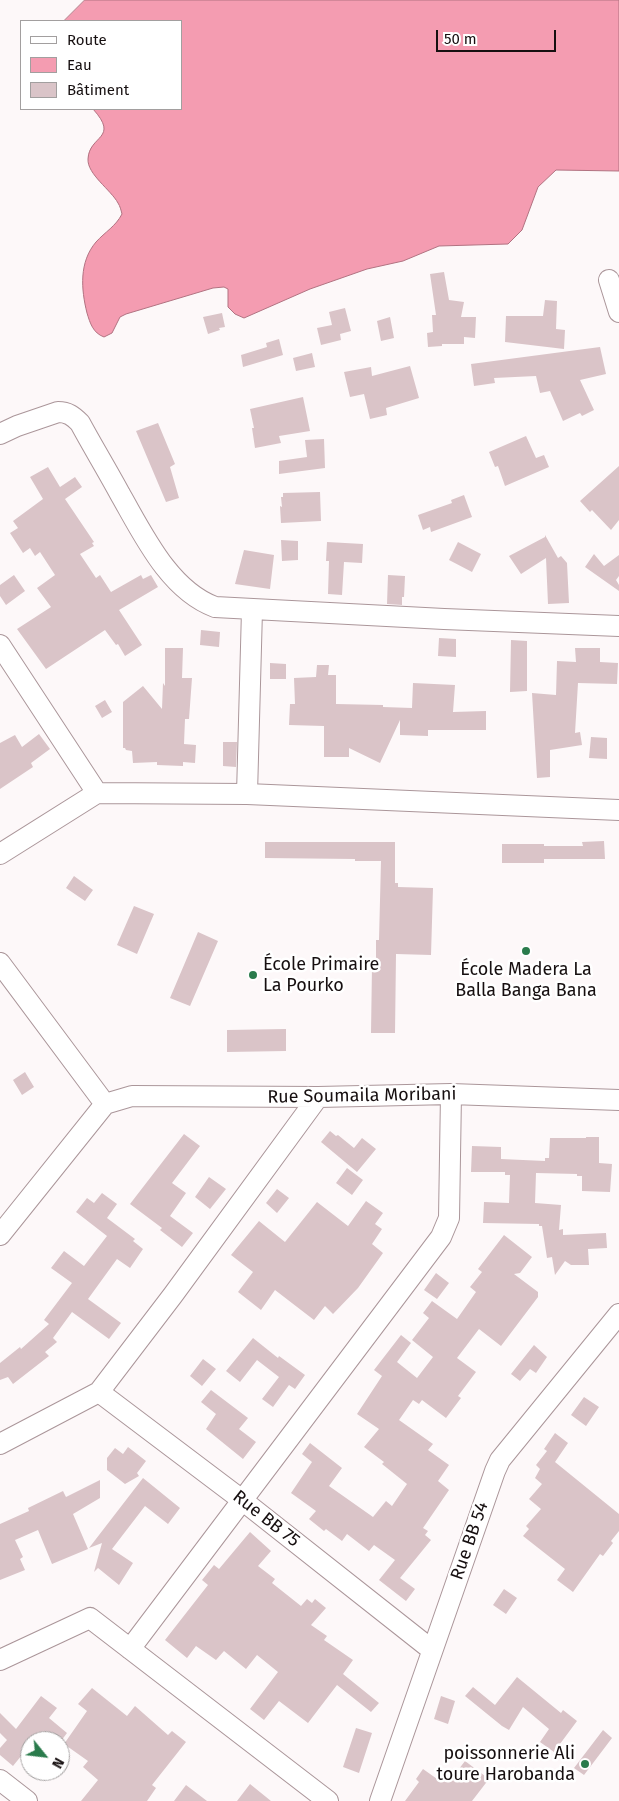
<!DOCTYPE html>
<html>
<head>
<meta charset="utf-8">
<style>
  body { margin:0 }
  #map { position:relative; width:619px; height:1801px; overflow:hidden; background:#fdf8f9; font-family:"Fira Sans",sans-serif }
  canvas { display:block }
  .legend { position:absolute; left:20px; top:20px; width:162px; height:90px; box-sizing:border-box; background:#fff; border:1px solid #a29f9f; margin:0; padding:6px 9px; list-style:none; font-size:15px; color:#160f10 }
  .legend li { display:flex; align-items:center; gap:10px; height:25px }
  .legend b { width:25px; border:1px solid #a29f9f }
  .north { position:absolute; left:20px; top:1731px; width:50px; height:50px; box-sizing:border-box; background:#fff; border:1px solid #a29f9f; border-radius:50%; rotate:119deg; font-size:14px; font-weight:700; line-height:20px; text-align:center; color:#160f10 }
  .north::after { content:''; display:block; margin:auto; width:18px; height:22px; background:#2a7b4c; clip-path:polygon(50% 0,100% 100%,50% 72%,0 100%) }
  .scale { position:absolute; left:436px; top:30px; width:120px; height:22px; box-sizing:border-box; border:2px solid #160f10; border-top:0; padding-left:6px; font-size:15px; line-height:18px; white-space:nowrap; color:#160f10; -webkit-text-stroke:4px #fff; paint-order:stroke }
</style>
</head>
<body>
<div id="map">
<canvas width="619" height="1801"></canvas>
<ul class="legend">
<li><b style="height:6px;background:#fff"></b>Route</li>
<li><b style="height:14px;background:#f49cb1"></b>Eau</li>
<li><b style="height:14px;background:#dac4c8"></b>Bâtiment</li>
</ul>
<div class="north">N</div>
<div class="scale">50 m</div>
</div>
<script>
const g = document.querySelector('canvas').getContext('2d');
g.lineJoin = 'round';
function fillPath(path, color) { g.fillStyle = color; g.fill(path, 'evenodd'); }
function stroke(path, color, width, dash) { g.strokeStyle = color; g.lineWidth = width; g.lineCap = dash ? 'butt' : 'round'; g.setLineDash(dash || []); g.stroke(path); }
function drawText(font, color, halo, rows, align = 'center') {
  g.font = font + ' "Fira Sans",sans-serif'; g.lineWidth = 5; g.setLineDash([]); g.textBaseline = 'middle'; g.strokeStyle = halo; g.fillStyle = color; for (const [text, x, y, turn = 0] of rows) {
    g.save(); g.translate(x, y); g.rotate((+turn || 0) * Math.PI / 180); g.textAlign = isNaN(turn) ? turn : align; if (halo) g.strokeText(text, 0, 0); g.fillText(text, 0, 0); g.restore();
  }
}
const water = new Path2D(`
  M85 0H619V171L556 170 538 187 522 230 508 244 439 246 403 261 367 269 310 289 244 318 235 314 228 307V289L224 287 213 288 126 314 120 317 112 333 104 337C93 333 90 323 87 313 81 289 79 262 96 242 105 232 116 226 122 214 121 210 120 206 118 203 111 190 87 174 88 159 89 135 120 139 93 109H181V21H64Z`);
fillPath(water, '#f49cb1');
stroke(water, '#b17281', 1);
fillPath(new Path2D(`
  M444 272 449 300 464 302 461 317H476L475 338 464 337V344H442V346L428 347 427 333 433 332 432 315H436L430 274Z
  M545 300 557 301 556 329 565 330 564 349 505 342 506 316H543Z
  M345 308 351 331 340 334 341 340 321 345 317 328 332 325 329 312Z
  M222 313 225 327 219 328 220 330 208 334 203 317Z
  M390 317 394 338 381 341 377 321Z
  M279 339 283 355 243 367 241 355 267 347 266 343Z
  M600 347 606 374 580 380 594 410 582 416 580 413 563 421 550 391 540 393 536 376 494 378 495 383 474 386 471 364Z
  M312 353 315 367 296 371 293 358Z
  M410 366 419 398 386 408 387 415 370 419 364 394 350 397 344 372 371 367 372 376Z
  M303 397 310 431 279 436 281 443 255 448 252 428H254L250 409Z
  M158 423 175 464 170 467 179 498 166 502 136 431Z
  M526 436 536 458 544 455 549 467 505 486 498 466 495 467 489 452Z
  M324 439 325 468 279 474V461L307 457 305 440Z
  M619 466V520L611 530 592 510 590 512 580 501Z
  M48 467 60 487 75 477 82 487 65 499 94 542 92 543 94 546 80 554 96 578 100 575 111 592 141 575 143 579 151 575 158 587 119 610 142 645 125 656 118 644 116 645 105 630 46 669 17 629 51 607 37 588 55 575 40 552 35 556 30 548 23 553 10 533 18 528 13 521 43 499 30 477Z
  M320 492 321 521 281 523 280 506 282 507 281 497H283V493Z
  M464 495 472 517 431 532 430 527 423 530 418 515 452 503 451 500Z
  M545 535 558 558 561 556 567 563 569 603 548 604 546 558 521 574 509 556 545 537Z
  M281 540 298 541V560L282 561Z
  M327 542 363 544 362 563 344 562 342 595 328 594 329 561H326Z
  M458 542 481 554 472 572 449 560Z
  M244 550 274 555 270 589 235 584Z
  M594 554 604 566 619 555V576L616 580 619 585V591L585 567Z
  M14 575 25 591 6 605 0 596V585Z
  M388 575 405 576 404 597H402V605L387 604Z
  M201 630 220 632 219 647 200 645Z
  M439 638 456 639V657L438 656Z
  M511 640 527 641V691L510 692Z
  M165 648H183L182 678H192L189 719H185L184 744 196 745 195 763 183 762V766L157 765V762L133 763 132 751 126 750 125 748H123V702L143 686 162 709 163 683 165 686Z
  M575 648H600V662L618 663 617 684 578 683 575 733 580 732 582 745 550 750V777L537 778 532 693 556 695 557 661 576 662Z
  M270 663 286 664V679H270Z
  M317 665H329L328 675H336V704L383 705V707L412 708 413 683 455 685 453 712 486 711V730H428V736L400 735V720L380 763 349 748V757H324V726L289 725 290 704H295L294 678 316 677Z
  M105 700 112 712 102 718 95 706Z
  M39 734 50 749 31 763 33 767 0 789V743L15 735 22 747Z
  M591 737 607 738V759L589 758Z
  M223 742H237L236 767 223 766Z
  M604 841 605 859H544V863H502V844H544V846H583L582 842Z
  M265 842H395V883H398V887L433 888 431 955 396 954 395 1033H371L372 966 376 965V940H379L381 861H355V859L265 858Z
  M74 876 93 890 85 901 66 888Z
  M134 906 154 914 137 954 117 945Z
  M198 932 218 941 190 1006 170 998Z
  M286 1029V1051L227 1052V1030Z
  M25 1072 34 1087 22 1095 13 1080Z
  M330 1131 336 1136 338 1135 354 1148 362 1138 376 1149 357 1172 321 1142Z
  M184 1134 200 1146 172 1183 186 1193 170 1216 193 1233 182 1247 160 1230 162 1228 130 1204Z
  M586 1137H599V1163L612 1164 610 1192 582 1191V1176H577V1174L536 1173 535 1203 561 1205 559 1230 563 1229V1235L606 1233 607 1248 588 1249 589 1265H571L565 1261 555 1275 552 1257 547 1258 542 1226H539V1224L483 1223 484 1202 509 1203 510 1175H505V1172H471L472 1146 501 1147V1159L545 1161V1158H549L550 1138H586Z
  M347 1168 363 1180 352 1195 336 1183Z
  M209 1177 226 1189 210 1209 195 1197Z
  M277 1189 289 1198 277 1213 266 1203Z
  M102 1193 117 1204 107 1218 135 1239 133 1241 143 1249 130 1268 117 1259 88 1299 121 1323 109 1339 72 1312 53 1338 57 1342 45 1352 49 1356 13 1384 8 1377 0 1380V1363L20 1347 21 1349 49 1324 44 1320 72 1283 51 1268 64 1251 84 1266 107 1236 76 1212 87 1198 94 1203Z
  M366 1201 383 1213 375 1224 382 1229 372 1244 383 1253 358 1288 333 1314 325 1306 314 1320 275 1290 261 1310 238 1292 253 1272 231 1255 259 1221 285 1242 317 1202 348 1226Z
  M504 1235 532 1257 520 1273 514 1274 538 1292V1297L501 1346 479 1329 457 1358 476 1372 458 1396 461 1398 446 1418 422 1400 419 1404 413 1400 399 1420 433 1444 428 1450 449 1465 438 1481 449 1490 423 1528 428 1531 425 1535 431 1540 400 1578 415 1589 406 1601 379 1580 395 1560 374 1545 369 1551 347 1534 342 1541 326 1529 324 1531 309 1519 316 1511 291 1493 312 1462 302 1454 310 1443 342 1468 329 1486 373 1517 386 1501 392 1506 407 1484 382 1464 384 1462 364 1447 379 1429 357 1414 382 1376 374 1370 401 1335 411 1343 397 1362 417 1378 433 1357 412 1340 429 1318 423 1313 432 1301 457 1319 476 1292 470 1287 482 1272 478 1269Z
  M436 1273 449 1283 437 1299 424 1290Z
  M253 1338 278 1358 279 1356 305 1375 295 1389 289 1385 273 1407 262 1399 279 1377 257 1360 240 1382 226 1371Z
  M534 1345 547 1357 536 1373 530 1369 520 1381 511 1374Z
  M203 1359 216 1369 202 1386 190 1376Z
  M211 1390 248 1418 239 1429 256 1442 243 1459 206 1429 216 1414 201 1402Z
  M584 1397 599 1407 586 1426 571 1415Z
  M555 1433 568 1443 555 1462 619 1514V1531L611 1541 613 1543 603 1556 600 1554 573 1592 557 1580 565 1569 523 1536 529 1529 526 1526 541 1509 529 1499 542 1484 535 1478 540 1469 536 1465 547 1451 544 1449Z
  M128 1447 146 1461 137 1473 139 1476 125 1484 107 1470V1458L115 1448 123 1454Z
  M143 1478 180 1508 168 1524 145 1506 112 1549 133 1563 119 1585 98 1568 94 1572 102 1543 89 1548Z
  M100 1480V1498L73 1514 88 1549 52 1564 38 1530 15 1540 23 1557 20 1559 25 1570 0 1580V1524L29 1511 28 1508 63 1491 66 1497Z
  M250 1532 271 1551 258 1566 275 1579 272 1583 301 1606 307 1599 312 1603 315 1599 326 1608 311 1625 327 1636 324 1640 353 1660 343 1674 379 1703 371 1712 337 1685 308 1723 279 1701 264 1720 250 1709 278 1672 257 1655 246 1669 224 1651 216 1660 196 1646 187 1658 165 1640 208 1585 202 1580 214 1565 219 1569Z
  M504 1589 517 1598 506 1614 493 1605Z
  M517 1677 561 1713 563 1710 577 1721 554 1752 540 1742 549 1729 523 1707 509 1730 502 1726 465 1696 473 1687 495 1705Z
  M92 1688 127 1716 135 1706 168 1735 172 1731 186 1742 152 1785 156 1788 147 1801H81L98 1780 83 1767 88 1761 64 1744 87 1711 78 1704Z
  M41 1696 57 1708 49 1718 67 1733 61 1741H44L39 1736 34 1741H30V1745L13 1766 0 1755V1748L7 1740 0 1733V1713L16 1729Z
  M441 1696 455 1701 448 1724 434 1719Z
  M356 1728 372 1733 359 1773 343 1767Z
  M603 1730 612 1738 584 1775 574 1768Z
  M465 1761 489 1779 472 1801H405L419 1782 416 1779 423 1769 440 1781 446 1774 452 1778Z
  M250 1784 271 1801H237Z
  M186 1785 207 1801H174Z`), '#dac4c8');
const minor = new Path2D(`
  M609 280 619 312
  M0 434 17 426 58 412C68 412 73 416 80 423 93 447 107 470 120 494 143 534 169 590 215 607L444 619 619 626
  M0 645 97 793
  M247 794 252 610
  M0 854 97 793 247 794 619 810
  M0 963 105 1104
  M105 1104 132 1096 318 1097 451 1094 619 1100
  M0 1235 105 1104
  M99 1392 242 1500 432 1650
  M0 1444 99 1392 173 1295 318 1097
  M130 1649 441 1237 449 1218 451 1094
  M0 1660 90 1618 328 1801
  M0 1780 27 1801
  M380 1801 495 1471 500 1460 619 1314`);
stroke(minor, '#ab969a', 22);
stroke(minor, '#fff', 20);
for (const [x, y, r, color] of [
  [526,951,5,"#2a7b4c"],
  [253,975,5,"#2a7b4c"],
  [585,1764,5,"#2a7b4c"]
]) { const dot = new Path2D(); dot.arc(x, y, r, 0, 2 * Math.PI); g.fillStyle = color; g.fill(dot); stroke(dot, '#fff', 2); }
drawText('18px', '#160f10', '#fff', [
  ["École Primaire",263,965],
  ["La Pourko",263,986],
  ["École Madera La",526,970,"center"],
  ["Balla Banga Bana",526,991,"center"],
  ["poissonnerie Ali",575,1754,"right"],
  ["toure Harobanda",575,1775,"right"]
], 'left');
drawText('18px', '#160f10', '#fff', [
  ["Rue Soumaila Moribani",362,1096,-1],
  ["Rue BB 75",266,1519,38],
  ["Rue BB 54",470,1541,-71]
]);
</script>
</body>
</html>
